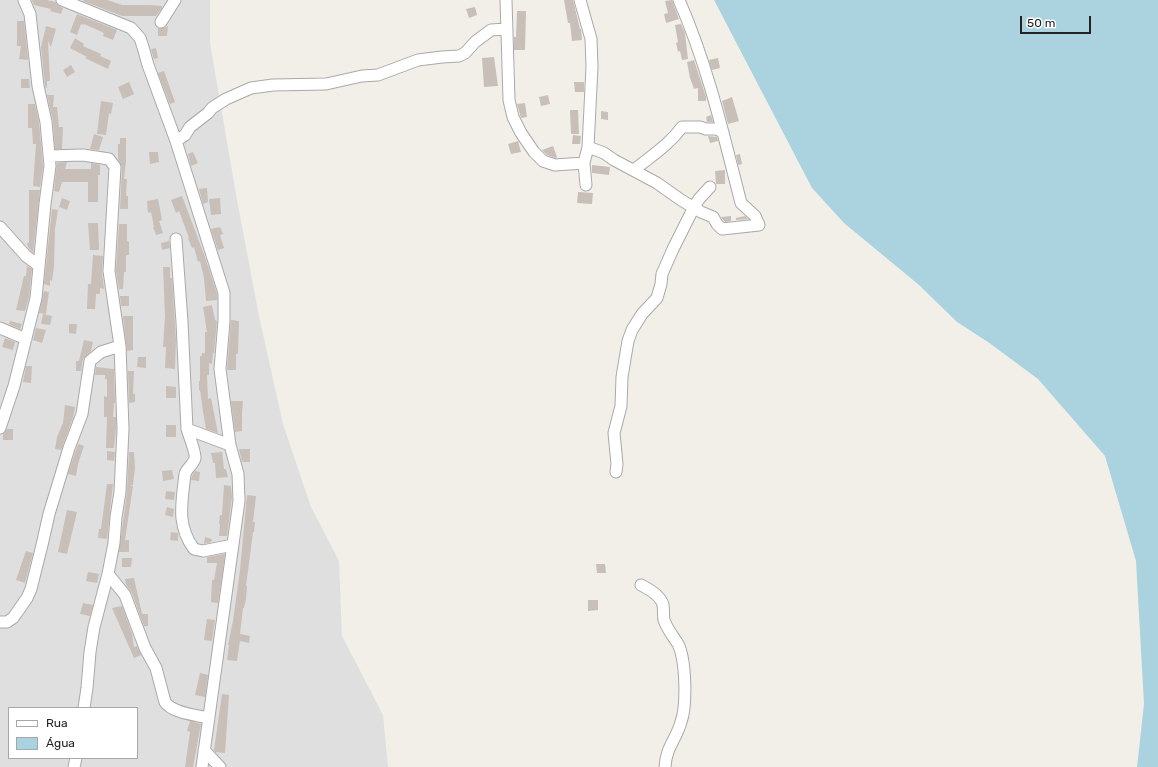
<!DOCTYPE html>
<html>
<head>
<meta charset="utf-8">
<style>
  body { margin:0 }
  #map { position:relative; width:1158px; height:767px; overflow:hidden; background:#f2efe9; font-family:Rubik,sans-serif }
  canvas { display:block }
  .legend { position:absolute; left:8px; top:707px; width:130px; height:52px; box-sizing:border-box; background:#fff; border:1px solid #a7a7a7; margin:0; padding:5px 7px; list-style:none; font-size:12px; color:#222 }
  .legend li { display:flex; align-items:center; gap:8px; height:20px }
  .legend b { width:20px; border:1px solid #a7a7a7 }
  .scale { position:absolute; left:1020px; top:16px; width:71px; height:18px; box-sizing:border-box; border:2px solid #222; border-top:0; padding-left:5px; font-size:12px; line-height:14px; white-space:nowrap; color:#222; -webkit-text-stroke:3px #fff; paint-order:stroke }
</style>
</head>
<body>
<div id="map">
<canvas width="1158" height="767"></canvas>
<ul class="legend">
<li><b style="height:5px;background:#fff"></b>Rua</li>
<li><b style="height:11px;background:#aad3df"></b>Água</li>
</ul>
<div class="scale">50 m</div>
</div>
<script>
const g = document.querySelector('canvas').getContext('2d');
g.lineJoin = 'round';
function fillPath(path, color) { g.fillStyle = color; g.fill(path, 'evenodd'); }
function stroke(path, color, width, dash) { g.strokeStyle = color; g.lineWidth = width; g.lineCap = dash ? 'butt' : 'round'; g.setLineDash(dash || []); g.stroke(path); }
fillPath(new Path2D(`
  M0 0H210V43L237 200 259 316 283 424 311 507 339 561 342 636 383 715 388 767H0ZM9 708H137V758H9Z`), '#e0dfdf');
fillPath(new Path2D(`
  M714 0H1158V767H1137L1144 704 1136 561 1105 456 1038 379 988 342 957 322 919 285 844 223 812 188Z`), '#aad3df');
fillPath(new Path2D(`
  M32 0H47L56 2 57 5 63 8 61 14 50 11 51 9 34 5Z
  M84 0H107L122 5H150L162 6V8L156 16H122L104 9 83 1Z
  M564 0H573L580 29H581L582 40 572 41 570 23H568Z
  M672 0 679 19 666 23 664 14 668 13 665 1Z
  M475 7 477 15 469 18 466 9Z
  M517 11H526L525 50H514V37H516Z
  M77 14 117 30 113 40 103 36 104 33 84 24 83 25 81 24 77 35 70 32Z
  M17 21H24L28 60 19 59 21 46H17Z
  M681 24 685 33 688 59 682 60 680 51 678 52 676 43 678 42 675 25Z
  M46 26 56 29 51 47 48 41 50 81H47V88H46L45 85 41 47Z
  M168 26 167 36H158V28H164Z
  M75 38 84 44 83 46 101 54 100 56 111 61 108 69 85 58 87 57 70 48Z
  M156 48 158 58 154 59 151 49Z
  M494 57 498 86 484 87 482 58Z
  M718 58 720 68 712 70 709 60Z
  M694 60 706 97V101H698V88L694 89 690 78 687 62Z
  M71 65 75 72 67 77 63 70Z
  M164 71 175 102 170 104 158 73Z
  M21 79H29L30 88H21Z
  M129 82 134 94 123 99 118 87Z
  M574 82H584V92H575Z
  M47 95H54L53 107H57L59 127H63L62 149H55L53 121Z
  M548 95 550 104 541 106 539 97Z
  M732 97 739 121 728 124 722 101Z
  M101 101 113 103 111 114 109 113 106 135 97 134Z
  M525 103 527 117 521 118 517 104Z
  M28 104H35L39 123 43 166 40 187 33 186 36 144H33L32 128H28Z
  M570 110H578L579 134H571Z
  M601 111 608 112V120L601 119Z
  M711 115 713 122H707L706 117Z
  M94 134 103 137 99 150 90 149Z
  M573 135 581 136 580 144H572Z
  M708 136 717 137 718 141 710 143Z
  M120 138H126V160L124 179H127L126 196H128V209H120L122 167 118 159V144H120Z
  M518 141 521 152 511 154 508 144Z
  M553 146 557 157 556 158 547 155 542 150Z
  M149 152H158L159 162 150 164Z
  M193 152 198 163 191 166 188 154Z
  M740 154 742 164 738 165 736 155Z
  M67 162 65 169H91V163L100 165V175H98V202H88V182H62L59 192 54 191 57 163Z
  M592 165 610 167 609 175 592 173Z
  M725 170V184H716L715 171Z
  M207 188 208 202 203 204 199 189Z
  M29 190H40L33 253 28 247 27 243H29Z
  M578 192 593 193 592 204 577 203Z
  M182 196 205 257 217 294V300L206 301 204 278 200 261 198 262 194 247 192 248 188 238H189L179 211 176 213 171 200Z
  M62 198 70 201 67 210 59 207Z
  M220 198 221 214 211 215 209 199Z
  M158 199 162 220 159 221 163 233 156 235 153 227H154L151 212 148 213 147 201Z
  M52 209 58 210 55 229 54 267 52 281 50 280V286L44 284Z
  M731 216V221L725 222 721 217Z
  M745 216 748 219 736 220V218Z
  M88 223H98L99 250H90Z
  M119 224H127V241L129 242V255H126V272H124L123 289H119L116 271Z
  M220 227 223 234 220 235 224 248 218 250 211 229Z
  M169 241 170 248 162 250 161 243Z
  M93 255 103 256 102 272 104 289 100 288V294H96L95 309H87L88 284H91Z
  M27 266 32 269 29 297 25 311 16 310 24 276H26Z
  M163 267H170V278H172L176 340 175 369 165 368 166 347H163L165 316Z
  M44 291 49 292 46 314 39 313Z
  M120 296H129V306H121Z
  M212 305 215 320 217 321 214 353H213L212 364 209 363V375H207L208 399 211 398 218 433 206 429 203 412 200 390H199V381H200V356H202V353H205V332H207L203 307Z
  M43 314 52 316 50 325 41 324Z
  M123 316H133V350L127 351Z
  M231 320 239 321 238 354H236V370H227Z
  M10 321 22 324 20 329 9 324Z
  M69 324H77L76 334 69 333Z
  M36 328 46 330 42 343 33 340Z
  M5 338 15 342 13 350 2 347Z
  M84 340 93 342 91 351 83 359 81 371H76V361H79Z
  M138 357H146V368L137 367Z
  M26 366H32L31 383 23 382Z
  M96 367 114 369 115 403H114L113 417H116V429L114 448H106L107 417H104V396L107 397V379H105V375H95Z
  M128 371H134L133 394H135V402L129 403Z
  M166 386 176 387V398H166Z
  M231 401H243L242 414V431L235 432Z
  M65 405 75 407 73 418 61 450 55 449 57 437 63 423Z
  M166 425H176V437H166Z
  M7 429H13V440H3V434Z
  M78 444 84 446 78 464 76 476 68 474Z
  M239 449H250V462H242Z
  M107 451 115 452 114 461 107 460Z
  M129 452H134L135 467 133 485H129L133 486 125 540H129V552H119L127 492Z
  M222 452 224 469H226L228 477 216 478 215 463H213L211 453Z
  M172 470 174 479 163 481 162 471Z
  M195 471 200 472 199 481 191 480 192 476Z
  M107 484H113L107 539 98 538 99 529H101Z
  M224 485 231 486 232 497 227 536H219L220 524H219L220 515H222Z
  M166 491 175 492 174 500 165 499Z
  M247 495 256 496 253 522H255L254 532H253L246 586H247L246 599 244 608H243L240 634 250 636 249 643 240 641 237 661 227 660 229 645H228L233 621 240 570Z
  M167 507 174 509 173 517 165 515Z
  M67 510 77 512 67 554 58 552Z
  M171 532 178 533V541L170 540Z
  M205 537 212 539 211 542 204 544Z
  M26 551 33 553 25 583 16 580Z
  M225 554 218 603 211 602 212 580H214L217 563H207V557Z
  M122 558H132L131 567H122Z
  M596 564H605L606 573H597Z
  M88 572 99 574 97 583 86 581Z
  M134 578 142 614H148V626H144L132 593 126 585 125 579Z
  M588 600H598V610L588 611Z
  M83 603 93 605 90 616 80 614Z
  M122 606 132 634 134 647 137 646 141 655 134 658 112 608Z
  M207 619 215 620 212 641 204 640Z
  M200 673 208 675 205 697 195 695Z
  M222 694 229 695 225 753 215 752 214 750Z
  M190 721 201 724 193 767H185L190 732 187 731Z`), '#c7bfb8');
const minor = new Path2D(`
  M62 0 131 28 140 38 143 47 148 65 176 141 224 293V321L220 369 230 445 238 474 239 501 202 767
  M506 0 509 100 513 117 521 133 534 152 543 161 555 165 584 163
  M580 0 591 39 592 67 588 147 584 163 586 185
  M161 22 175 0
  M176 141 185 135 190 127 208 113 212 108 226 99 251 88 273 85 326 84 362 76 378 75 418 60 442 57 459 56 465 53 475 42 491 30 506 29
  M588 147 604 153 614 160 657 183 681 200 701 212 713 217 717 224 722 229 759 225 755 216 741 203C723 133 708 66 679 0
  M49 156 83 155 109 159 115 167 109 271 120 346 123 429 120 492 116 517 114 543 108 574 94 627 90 652 87 688 84 708
  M634 170C651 156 669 145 682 127H700L706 129H716L723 132
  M0 227 26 256 38 265
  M176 239 182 322 187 429C189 435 196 454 195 458 194 464 187 468 185 474 182 502 176 525 194 549L203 551 233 545
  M0 328 26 339
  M0 428 14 386 36 298 45 204 50 166 46 122 38 86 30 14 24 0
  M187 429 230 445
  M616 472 617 464 614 433 621 406 622 377 628 341 632 330 642 314 657 298 661 284 662 274 673 249 694 207 699 199 710 187
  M108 574 125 595 145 648 156 668 165 702C172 713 196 715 208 718
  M641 585C649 589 661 596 663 605 664 610 663 615 664 620 667 629 673 636 678 644 686 660 687 705 681 722 676 740 666 747 665 767
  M0 622H7L13 618 27 598 31 589 42 545 49 514 69 448 82 414 90 361 101 352 120 346
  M204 750 220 767
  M74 767 76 758`);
stroke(minor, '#a9a9a9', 13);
stroke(minor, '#fff', 11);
</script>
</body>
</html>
